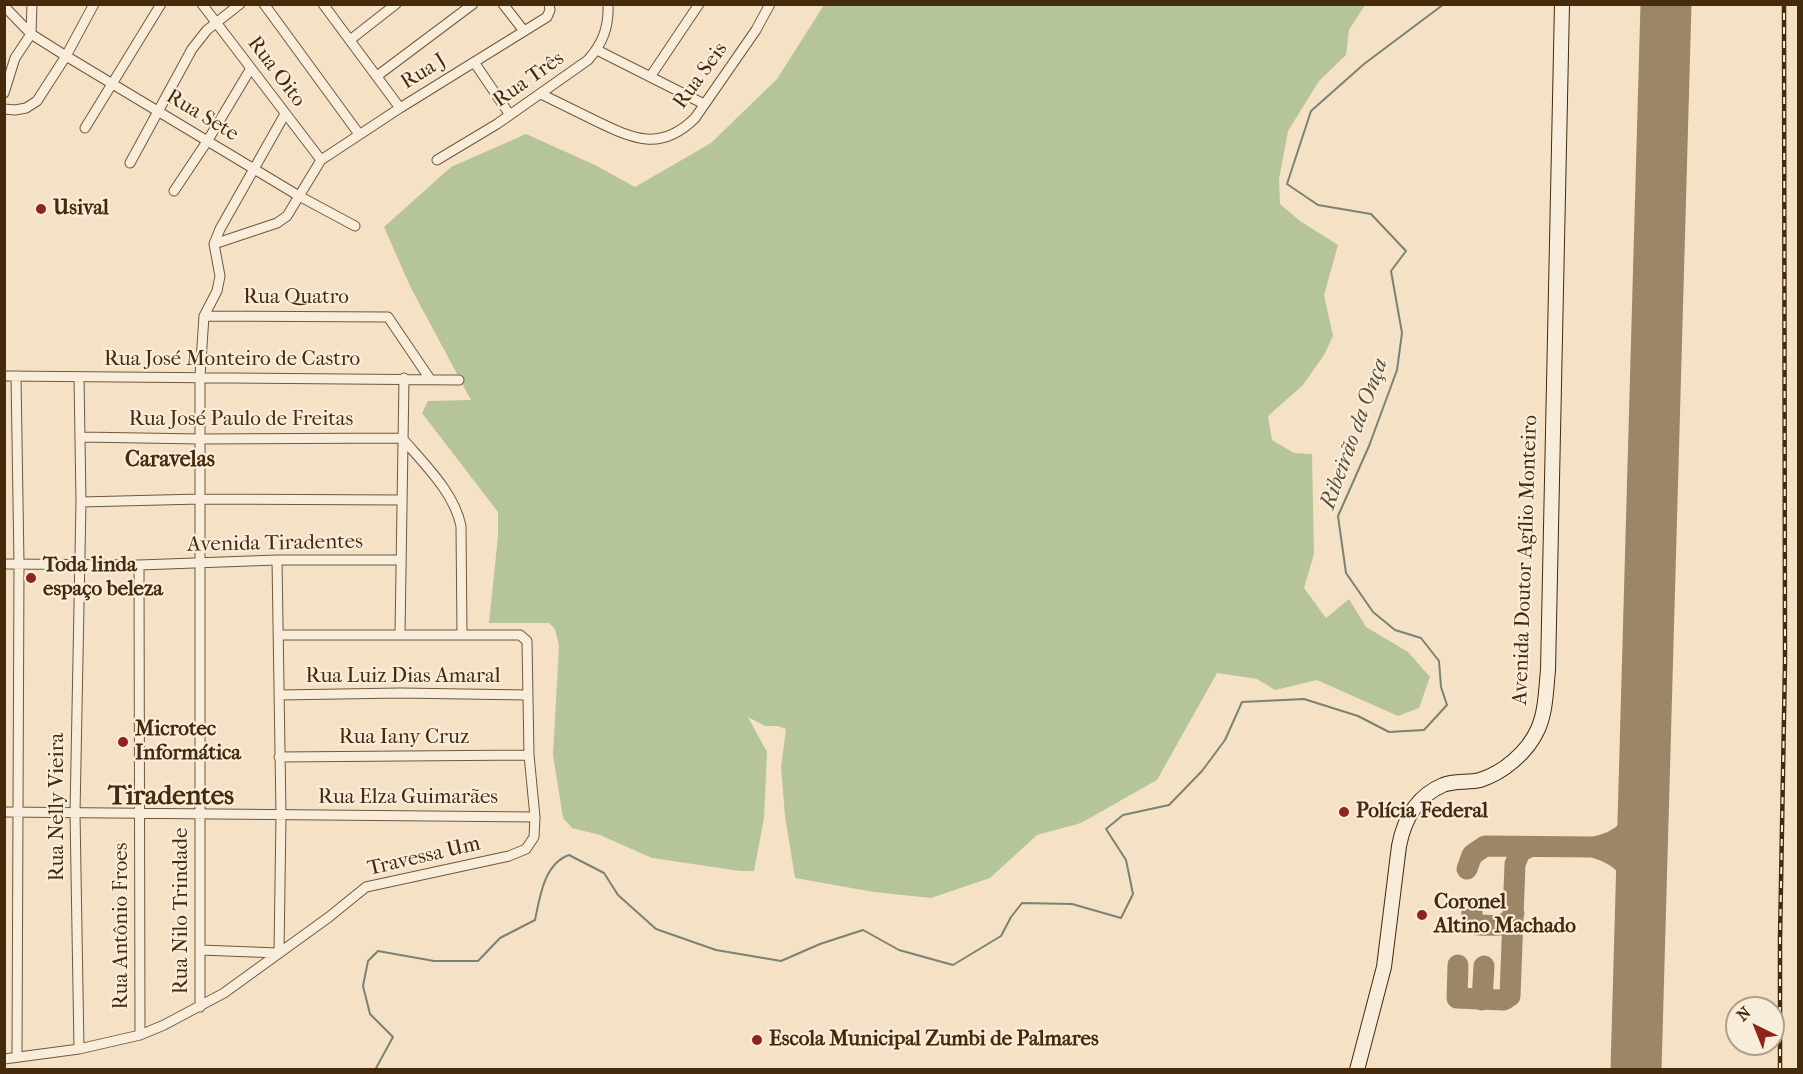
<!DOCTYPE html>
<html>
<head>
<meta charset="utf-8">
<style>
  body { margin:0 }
  #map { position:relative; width:1803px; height:1074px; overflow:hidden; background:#f5e2c6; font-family:"IM FELL French Canon",serif }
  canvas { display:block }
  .frame { position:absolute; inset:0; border:6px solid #452a0b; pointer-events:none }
  .north { position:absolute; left:1725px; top:996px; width:60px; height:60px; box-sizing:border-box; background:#f8ecda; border:2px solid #b09e87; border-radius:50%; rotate:317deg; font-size:16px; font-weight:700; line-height:24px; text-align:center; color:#452a0b }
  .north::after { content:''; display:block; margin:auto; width:21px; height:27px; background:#8f2418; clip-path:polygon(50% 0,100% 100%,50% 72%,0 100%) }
</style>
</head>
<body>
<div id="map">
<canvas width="1803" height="1074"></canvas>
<div class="frame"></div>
<div class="north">N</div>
</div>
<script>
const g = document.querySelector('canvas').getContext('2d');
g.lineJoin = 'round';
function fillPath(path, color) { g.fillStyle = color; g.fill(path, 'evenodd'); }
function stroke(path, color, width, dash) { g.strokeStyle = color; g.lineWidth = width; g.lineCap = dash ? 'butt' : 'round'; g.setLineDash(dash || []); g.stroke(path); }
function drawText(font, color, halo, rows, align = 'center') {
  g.font = font + ' "IM FELL French Canon",serif'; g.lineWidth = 4.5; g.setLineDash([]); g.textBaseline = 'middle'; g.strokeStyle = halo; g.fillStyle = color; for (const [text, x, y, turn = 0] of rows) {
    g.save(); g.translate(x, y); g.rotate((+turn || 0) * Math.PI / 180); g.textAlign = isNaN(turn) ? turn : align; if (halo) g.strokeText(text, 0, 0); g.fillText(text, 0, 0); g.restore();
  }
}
fillPath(new Path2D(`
  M824 5H1365L1349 30 1346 55 1319 81 1288 131 1279 179 1280 204 1300 221 1338 245 1324 295 1333 336 1324 355 1303 385 1268 416 1272 440 1294 453 1312 454 1314 554 1304 588 1326 618 1349 599 1366 627 1408 652 1430 677 1419 708 1398 716 1317 680 1275 690 1257 679 1217 673 1157 780 1081 823 1037 835 990 878 931 898 874 892 795 878 785 816 781 767 786 729 778 726H765L748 717 767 752 764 818 754 871H740L652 858 600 835 572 828 563 818 553 755 559 646 555 629 549 623H489L498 536V512L422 413 428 401 471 400 411 288 384 227 451 167 526 134 595 165 635 187 711 143 777 79Z`), '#b6c49a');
stroke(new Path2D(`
  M375 1070 393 1037 370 1014 363 986 368 961 378 951 434 961H478L500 938 535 920C540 896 544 864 569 855L604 873 618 895 656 929 716 950 781 961 820 944 863 930 899 950 953 965 1001 936 1011 917 1022 903 1072 904 1121 918 1133 894 1126 860 1106 829 1123 815 1169 805 1202 771 1225 740 1242 702 1304 699 1358 716 1389 732 1424 730 1447 705 1441 687 1439 661 1421 638 1395 630 1373 612 1346 573 1338 516 1369 446 1397 370 1402 333 1391 271 1406 251 1371 214 1318 205 1287 184 1311 111 1364 64 1444 4`), '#7a8274', 2);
stroke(new Path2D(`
  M1593 847C1624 842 1637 825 1644 795
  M1467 869 1472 855 1485 846 1593 847C1630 857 1635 875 1640 911
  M1472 908V919L1478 925C1492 925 1508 929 1514 913
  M1458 965 1457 998 1504 1000 1510 996 1515 864 1520 852 1529 847
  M1482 1000 1484 966`), '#9d8668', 21);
stroke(new Path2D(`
  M1636 1070 1666 4`), '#9d8668', 51);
const street = new Path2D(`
  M202 4 321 160
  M264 4 359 134
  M323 4 400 108
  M503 4 524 31
  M4 6 31 34 66 56 299 196 355 226
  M350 40 396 4
  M597 50 704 104
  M474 62 510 115
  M377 76 473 4
  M650 77 699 4
  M4 93 15 58 31 34 32 4
  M541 94C559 103 578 112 596 121 633 139 661 152 695 118L756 30 770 4
  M4 109 15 110 26 108 37 101 66 56 94 4
  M85 128 161 4
  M437 160 497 124 588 60C603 43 609 27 608 4
  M130 163 192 49 207 30 240 4
  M174 191 208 140 251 68
  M214 244 277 223 287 216 321 160 400 108 547 17 550 10 549 4
  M204 316 388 317 430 379
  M4 376 459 380
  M16 376 19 564 17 1057
  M79 377 81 502 75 813 79 1049
  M81 437 200 439 402 438C424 464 454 492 461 526L462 634
  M81 502 200 499 402 500
  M277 560 281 815 279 953
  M4 564 139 565 277 560H401
  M139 565 140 1035
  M400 634 404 378
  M279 695 401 693 527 695
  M279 757 529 755
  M4 812 535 817
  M200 950 279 953
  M200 1007V376L204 316 217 291 220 276 214 244 220 229 285 114
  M4 1059 79 1049 140 1035 164 1025 224 993 329 917 366 887 509 856 526 849 534 837 535 817 529 755 527 641 520 635H278`);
const secondary = new Path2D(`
  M1357 1070 1384 967 1399 846C1404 820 1417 796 1443 785 1454 780 1468 783 1480 780 1503 773 1528 752 1538 729 1546 711 1546 689 1548 670L1562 4`);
stroke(street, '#71583a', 11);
stroke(secondary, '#452a0b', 16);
stroke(street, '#f8ecda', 9);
stroke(secondary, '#f8ecda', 14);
const rail = new Path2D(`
  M1780 1070V939L1785 662 1784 4`);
stroke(rail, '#452a0b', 4.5);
stroke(rail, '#f8ecda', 2, [7]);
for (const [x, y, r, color] of [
  [41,209,6,"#8f2418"],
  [31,578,6,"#8f2418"],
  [123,742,6,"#8f2418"],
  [1344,812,6,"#8f2418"],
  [1422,915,6,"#8f2418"],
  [757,1040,6,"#8f2418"]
]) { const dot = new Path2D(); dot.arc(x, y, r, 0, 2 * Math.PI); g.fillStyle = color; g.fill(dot); stroke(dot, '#f8ecda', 2); }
drawText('21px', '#452a0b', '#f8ecda', [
  ["Rua Oito",276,72,53],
  ["Rua J",424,72,-32],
  ["Rua Seis",701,76,-54],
  ["Rua Três",529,80,-35],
  ["Rua Sete",202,116,31],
  ["Rua Quatro",296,298],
  ["Rua José Monteiro de Castro",232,360],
  ["Rua José Paulo de Freitas",241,420],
  ["Avenida Tiradentes",275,544,-1],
  ["Avenida Doutor Agílio Monteiro",1526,560,-88],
  ["Rua Luiz Dias Amaral",403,677],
  ["Rua Iany Cruz",404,738],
  ["Rua Elza Guimarães",408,798],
  ["Rua Nelly Vieira",58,807,-90],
  ["Travessa Um",424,857,-13],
  ["Rua Nilo Trindade",182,911,-90],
  ["Rua Antônio Froes",122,926,-90]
]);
drawText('bold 21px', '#452a0b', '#f8ecda', [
  ["Usival",53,209],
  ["Toda linda",43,566],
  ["espaço beleza",43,590],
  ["Microtec",135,730],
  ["Informática",135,754],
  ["Polícia Federal",1356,812],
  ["Coronel",1434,903],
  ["Altino Machado",1434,927],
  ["Escola Municipal Zumbi de Palmares",769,1040]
], 'left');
drawText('italic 22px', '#5b4f37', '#f8ecda', [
  ["Ribeirão da Onça",1355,434,-70]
]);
drawText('bold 22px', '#452a0b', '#f8ecda', [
  ["Caravelas",170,461]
]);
drawText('bold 27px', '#452a0b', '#f8ecda', [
  ["Tiradentes",171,797]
]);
</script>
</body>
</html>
